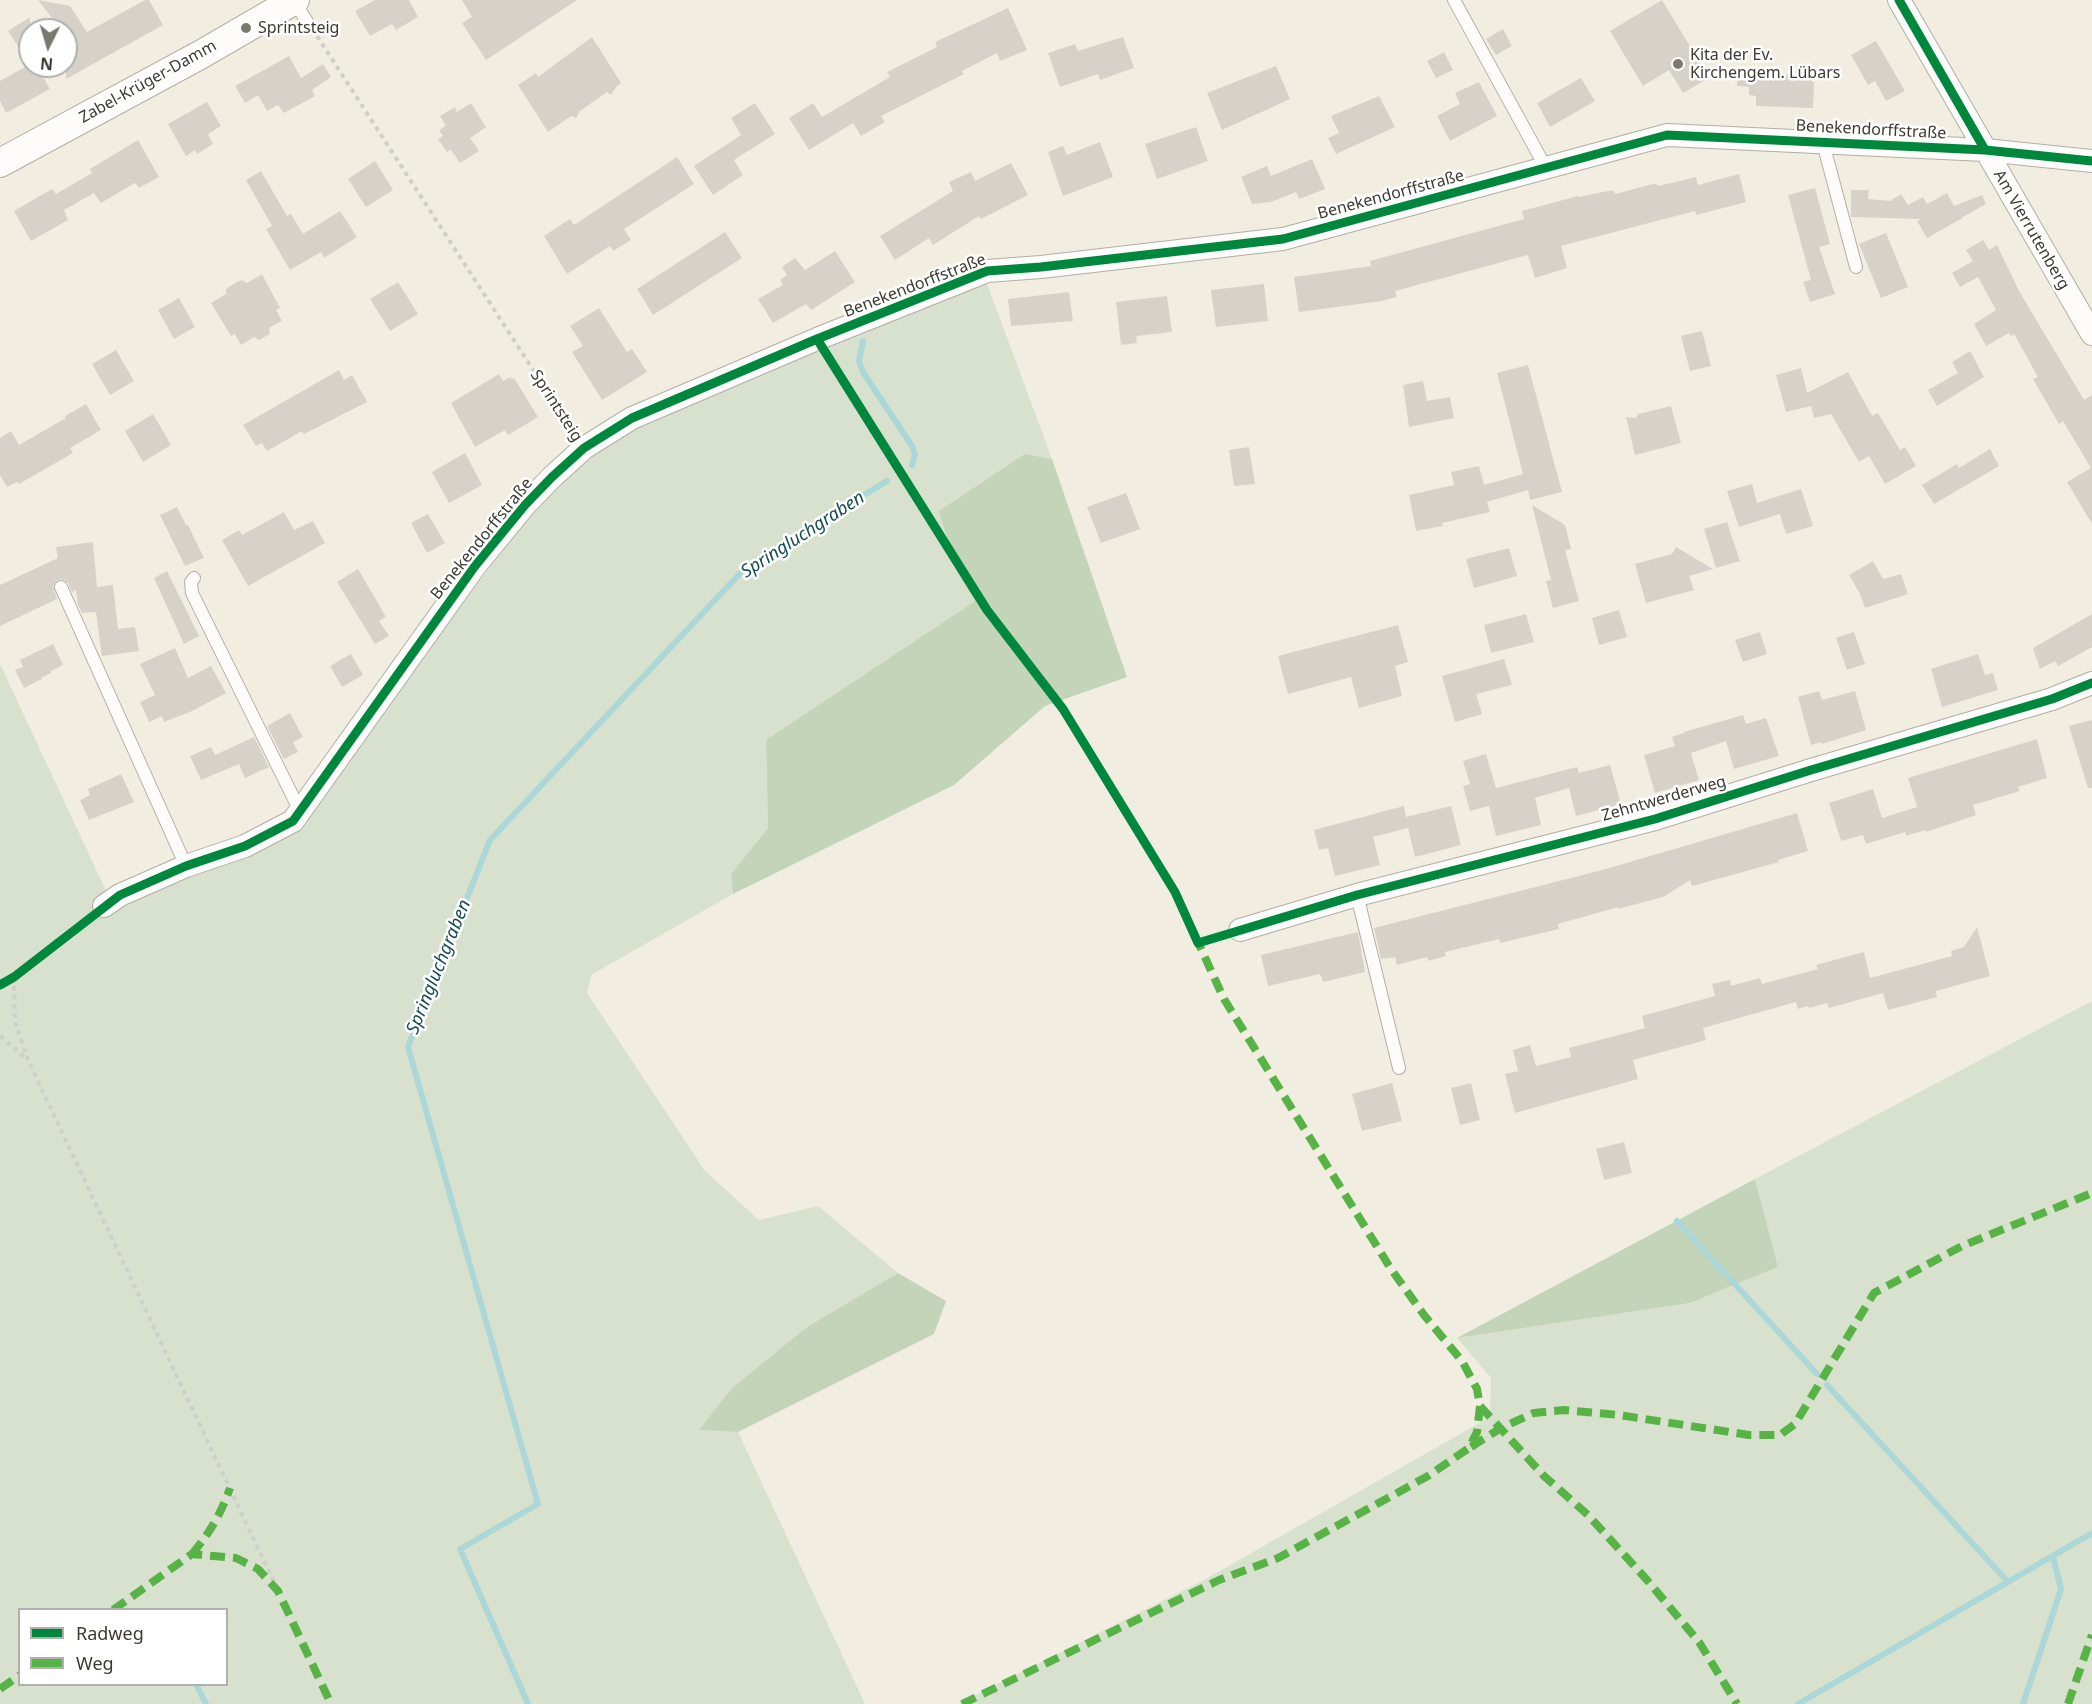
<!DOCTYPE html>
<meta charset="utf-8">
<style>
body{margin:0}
#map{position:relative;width:2092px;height:1704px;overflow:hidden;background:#f1eee1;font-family:"Noto Sans",sans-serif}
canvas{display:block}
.legend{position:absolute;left:18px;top:1608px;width:210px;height:78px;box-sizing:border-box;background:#fff;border:2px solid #b1b0ad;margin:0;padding:8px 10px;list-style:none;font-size:18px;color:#3c3a31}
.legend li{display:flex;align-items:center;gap:12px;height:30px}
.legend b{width:30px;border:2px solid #b1b0ad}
.north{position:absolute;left:18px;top:18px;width:60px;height:60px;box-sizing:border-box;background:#fff;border:2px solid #b1b0ad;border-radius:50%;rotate:185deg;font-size:16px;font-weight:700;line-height:24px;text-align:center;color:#3c3a31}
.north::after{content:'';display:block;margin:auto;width:21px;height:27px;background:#7b796f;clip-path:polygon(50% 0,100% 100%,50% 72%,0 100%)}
</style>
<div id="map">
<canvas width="2092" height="1704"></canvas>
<ul class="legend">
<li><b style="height:8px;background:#00873e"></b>Radweg</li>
<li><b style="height:8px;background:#57b346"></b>Weg</li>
</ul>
<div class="north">N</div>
</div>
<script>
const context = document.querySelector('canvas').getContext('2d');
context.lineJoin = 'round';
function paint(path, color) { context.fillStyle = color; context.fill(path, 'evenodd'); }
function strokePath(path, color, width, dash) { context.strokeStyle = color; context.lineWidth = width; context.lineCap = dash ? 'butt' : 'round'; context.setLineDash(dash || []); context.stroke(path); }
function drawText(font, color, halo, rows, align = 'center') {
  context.font = font + ' "Noto Sans",sans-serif'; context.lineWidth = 5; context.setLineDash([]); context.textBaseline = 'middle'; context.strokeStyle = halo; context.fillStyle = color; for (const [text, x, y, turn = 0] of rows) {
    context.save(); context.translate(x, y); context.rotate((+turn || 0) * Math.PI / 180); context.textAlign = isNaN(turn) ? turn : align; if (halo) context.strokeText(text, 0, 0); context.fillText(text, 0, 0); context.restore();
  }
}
paint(new Path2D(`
 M986 281 1052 459 1025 454 959 575 975 601 766 740 768 828 731 874 733 894 591 975 587 993 705 1171 759 1220 818 1206 898 1273 807 1327 732 1388 700 1430 738 1432 865 1704H0V664L115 910 171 880 253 851 400 689 531 511 585 457 637 426 830 341ZM20 1610H226V1684H20Z
 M2092 1001V1704H958L1204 1580 1490 1417 1491 1378 1457 1338 1690 1303 1778 1267 1755 1179Z`), '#d7e1cd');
paint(new Path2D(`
 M1025 454 1052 459 1127 677 1045 706 954 785 733 894 731 874 768 828 766 740 975 601 959 575 939 511Z
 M1755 1179 1778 1267 1690 1303 1457 1338Z
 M898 1273 946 1301 934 1334 738 1432 699 1430 732 1388 807 1327Z`), '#c3d4b8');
strokePath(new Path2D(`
 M863 341 859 361 863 372 912 446 915 455 912 465
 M1677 1221 1817 1374
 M1827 1385 2008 1582
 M196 1684 206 1704
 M528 1704 460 1549 538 1504 408 1047 490 840 746 567 887 481
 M1798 1704 2092 1533
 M2023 1704 2061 1589 2053 1556`), '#abd7d8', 6);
paint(new Path2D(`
 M38 0 70 6 87 32 145 0H149L163 25 66 79V30H61Z
 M375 0H409L418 17 396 30 392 24 370 36 355 11Z
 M462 0H577L486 60 462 23 472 17Z
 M1662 0 1709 78 1683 93 1669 70 1643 86 1610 31Z
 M1008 8 1027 50 1000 61 997 53 962 71 964 74 881 116 885 122 861 136 853 123 809 150 789 118 813 103 822 117 890 77 887 72 937 47 935 42Z
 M30 17V65L8 31Z
 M1503 29 1512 46 1496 55 1486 39Z
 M592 37 621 83 616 87 611 95 607 92 580 111 576 118 571 116 548 132 518 85 536 73 538 77Z
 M1123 37 1134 68 1100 80 1098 74 1060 87 1048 53 1075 44 1078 51Z
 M1876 41 1905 91 1886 101 1875 81 1868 85 1851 55Z
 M1444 52 1453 70 1436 78 1427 61Z
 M289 56 301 78 323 64 331 77 312 90 315 96 284 113 278 105 267 111 258 95 245 103 235 86Z
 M27 66H37L50 89 6 113 0 101V81Z
 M1276 66 1290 99 1222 130 1207 93Z
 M1739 68 1768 70V74L1812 76V82H1814L1813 108 1756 106V96L1749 95V87L1737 86Z
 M1581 78 1595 101 1550 127 1537 103Z
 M1479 82 1497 116 1450 141 1437 116 1460 104 1455 93Z
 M1379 96 1395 127 1336 154 1328 138 1339 133 1331 116Z
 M207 102 221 126 208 134 213 144 197 154 195 150 186 156 168 124Z
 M471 103 486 127 470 138 479 151 460 163 451 150 447 152 438 139 443 136 439 130 446 126 440 116 455 107 457 112Z
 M755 103 775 134 734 160 743 175 713 195 694 166 741 135 731 118Z
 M1196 127 1208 161 1157 179 1145 144Z
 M138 140 159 177 139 188 135 183 101 203 94 193 64 210 68 220 31 241 14 211 52 189 56 194 92 173 90 169Z
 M1100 142 1113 177 1063 196 1048 152 1063 146 1067 155Z
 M677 157 694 184 624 229 631 240 613 251 610 246 567 274 544 236 570 219 574 225Z
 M1312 159 1325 189 1299 199 1296 192 1271 202 1252 204 1241 177 1267 166 1271 176Z
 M375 161 393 190 366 207 348 179Z
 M1011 163 1028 195 981 219 979 216 933 245 929 238 895 260 880 236 953 191 949 182 971 172 975 181Z
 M261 171 287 216 291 214 303 234 340 211 357 237 324 258 321 252 290 270 266 229 272 226 246 180Z
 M1739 174 1746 202 1696 215 1695 211 1561 246 1567 268 1535 278 1528 255 1395 291 1397 297 1382 301 1299 312 1294 277 1371 266 1370 261 1524 219 1522 211 1578 196V197L1613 190 1615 194 1653 184H1657L1658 186 1696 177 1698 185Z
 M1815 188 1830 244 1819 247 1835 294 1810 302 1803 282 1811 280 1788 195Z
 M1851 190H1869L1868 199 1890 201 1901 194 1908 205 1923 197 1927 204 1947 193 1954 206 1982 195 1986 204 1961 218 1962 220H1959L1927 238 1917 221 1922 219 1851 217Z
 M725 232 742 258 653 315 637 289Z
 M1886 233 1908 287 1881 298 1859 244Z
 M1983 240 1989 250 1997 245 2019 291 2084 400 2092 395V524L2067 482 2091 468 2063 421 2059 424 2033 379 2038 377 2014 334 2011 336 2009 333 1986 346 1974 324 1996 310 1978 277 1960 287 1952 273 1973 261 1966 250Z
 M835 251 855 282 811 310 806 304 773 323 758 299 783 285 780 280 787 275 782 267 795 258 805 270Z
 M262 274 280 308 276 310 282 321 269 328 270 334 259 340 254 337 241 345 235 334 231 336 211 303 226 294V289L237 282 242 280 247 283Z
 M398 282 418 314 390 331 370 299Z
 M1264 284 1268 321 1216 327 1211 290Z
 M1069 292 1073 321 1011 326 1008 299Z
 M1167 296 1172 332 1136 336 1137 343 1121 345 1116 302Z
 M179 298 195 327 174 339 158 310Z
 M599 308 627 352 632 349 647 372 602 400 572 352 583 346 570 326Z
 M1702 331 1711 366 1690 371 1681 336Z
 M116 350 134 381 110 395 92 364Z
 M1970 351 1984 377 1937 406 1928 390 1958 373 1952 362Z
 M1528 365 1562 492 1530 500 1528 490 1487 502 1490 512 1442 523 1443 526 1416 531 1409 495 1454 485 1451 472 1479 466 1484 485 1523 474 1497 373Z
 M1801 368 1807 393 1848 372 1872 416 1878 413 1900 450 1905 447 1916 466 1885 484 1869 456 1859 462 1831 414 1814 418 1811 406 1786 412 1776 375Z
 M339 370 344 380 352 375 367 402 304 434 302 431 267 451 262 443 256 446 243 425Z
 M499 374 503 381 510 377 512 379 514 378 538 417 508 435 505 430 475 447 451 403Z
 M1423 381 1427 401 1450 397 1454 418 1409 427 1403 385Z
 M86 404 101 430 70 448 73 453 19 484 17 482 7 487 0 475V438L11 431 19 445 66 418 65 416Z
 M1671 406 1681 443 1635 455 1626 417 1636 418 1638 414Z
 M153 414 171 445 143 462 125 431Z
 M1249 447 1255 484 1234 486 1229 450Z
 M1990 449 1999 466 1934 504 1922 485 1957 464 1959 468Z
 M465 453 482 485 449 503 432 472Z
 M1752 484 1757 503 1801 489 1813 526 1786 534 1780 514 1739 527 1727 491Z
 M1126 493 1140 529 1101 543 1087 507Z
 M1532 505 1565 525 1571 549 1565 550 1579 601 1553 608 1546 581 1551 580Z
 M177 507 186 525H188L204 558 185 566 160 515Z
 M284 512 294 530 313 521 325 543 248 586 222 540 239 530 242 535Z
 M428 514 445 543 427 553 411 523Z
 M1727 522 1740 561 1716 568 1704 529Z
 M93 542 97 587 113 585 118 629 135 627 139 651 102 656 96 612 82 613 78 605 76 590 72 592 68 583 62 579 57 580 53 586 57 599 0 626V585L58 558 56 547Z
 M1676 547 1713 569 1689 576 1694 590 1646 603 1635 564 1672 554Z
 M1509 548 1517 576 1474 588 1466 559Z
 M1873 561 1883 579 1901 574 1908 594 1865 608 1860 594 1849 575Z
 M358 569 386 617 379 621 389 636 375 644 337 582Z
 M167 571 199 636 184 644 154 578Z
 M1619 610 1627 637 1599 645 1592 618Z
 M1526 614 1534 642 1491 653 1484 625Z
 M2092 614V647L2058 666 2055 661 2040 669 2033 648Z
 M1398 625 1408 662 1395 666 1402 696 1359 708 1351 677 1288 694 1278 656Z
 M1760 632 1767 654 1743 662 1735 640Z
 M1854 632 1865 664 1847 670 1836 638Z
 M53 644 63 665 51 671V673L41 678 42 679 24 688 15 670 23 667 20 660Z
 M175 648 188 678 211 666 226 693 192 711 164 722 162 716 149 722 140 702 155 695 140 664Z
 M351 654 363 675 342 687 330 666Z
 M1978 654 1985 675 1993 673 1998 690 1942 707 1931 669Z
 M1504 659 1512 685 1476 694 1482 714 1455 722 1442 676Z
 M1819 691 1822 700 1855 691 1866 730 1822 744 1821 742 1811 745 1798 697Z
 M290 713 303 737 293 742 298 752 284 759 267 726Z
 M1743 715 1746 724 1766 718 1779 756 1734 769 1726 741 1691 753 1699 780 1655 793 1644 755 1675 746 1672 737 1684 733V732Z
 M2092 720V788H2088L2069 726Z
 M254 737 269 767 245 778 239 764 201 780 190 756 211 747 215 755Z
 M2037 739 2047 778 2018 787 2020 791 1973 805 1976 815 1926 832 1925 830 1906 836 1905 832 1866 844 1863 835 1841 841 1829 803 1873 789 1882 818 1917 807 1908 778Z
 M1486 754 1496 788 1577 767 1579 773 1610 765 1621 804 1576 816 1569 788 1535 798 1541 825 1496 836 1489 806 1470 811 1463 786 1470 784 1463 761Z
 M121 774 134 802 89 820 80 800 90 795 88 789Z
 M1404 806 1406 817 1451 806 1461 845 1415 857 1408 828 1373 837 1380 865 1335 876 1328 848 1319 850 1314 830Z
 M1797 813 1808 851 1778 860 1779 862 1692 886 1690 880 1663 897 1618 909V907L1558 924 1559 929 1500 943 1499 939 1445 952 1446 956 1428 961 1427 957 1397 965 1395 957 1381 959 1374 928 1606 869Z
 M1977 927 1990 976 1936 991 1937 997 1888 1010 1883 993 1829 1008 1827 1003 1809 1008 1808 1006 1798 1009 1796 1002 1703 1028 1706 1040 1633 1060 1638 1079 1515 1113 1505 1074 1518 1071 1513 1050 1530 1045 1536 1066 1571 1057 1569 1048 1645 1028 1642 1016 1715 996 1712 984 1730 980 1731 986 1760 978 1762 984 1818 969 1816 965 1864 952 1870 978 1952 956 1951 951 1964 947Z
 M1358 932 1365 972 1323 982 1320 974 1268 986 1261 955Z
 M1392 1083 1402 1121 1362 1131 1352 1094Z
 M1471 1083 1480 1120 1460 1125 1451 1088Z
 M1624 1142 1632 1173 1604 1180 1596 1149Z`), '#d7d2c9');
const service = new Path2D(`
 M1454 0 1546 168
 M294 1 309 25
 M1823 143 1856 267
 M194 578 191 582 192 593 300 811
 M61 587 186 866
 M1357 895 1399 1068`);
const minor = new Path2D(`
 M1899 0 2092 334
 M104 906 120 895 186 866 245 846 293 821 475 566 525 505 552 477 584 448 632 418 817 339 987 271 1041 267 1283 239 1667 135 1985 150 2092 161
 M1240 930 1357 895 1655 819 1811 770 2052 699 2092 683`);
const tertiary = new Path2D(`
 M0 163 200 55 295 0`);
strokePath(service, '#b1aea4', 14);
strokePath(minor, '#b1aea4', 24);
strokePath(tertiary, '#b1aea4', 30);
strokePath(new Path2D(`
 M317 36 572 430
 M14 977 15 1022 28 1060 278 1591
 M0 1036 28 1060`), '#cfcfca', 4, [4.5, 4.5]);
strokePath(service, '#fdfcfa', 12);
strokePath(minor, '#fdfcfa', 22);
strokePath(tertiary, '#fdfcfa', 28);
strokePath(new Path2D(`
 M1480 1406 1544 1476 1588 1515 1647 1580 1699 1642 1737 1704
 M1471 1447 1501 1428 1534 1413 1563 1410 1619 1415 1749 1435H1780L1795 1424 1874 1293 1962 1246 2092 1193
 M192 1554C209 1534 221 1514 230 1488
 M113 1610 192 1554 236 1558 258 1569 278 1591 331 1704
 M0 1689 20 1675
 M962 1704 1219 1580 1278 1558 1428 1476 1469 1448 1477 1432 1480 1406 1477 1389 1462 1361 1424 1315 1391 1269 1224 999 1197 940
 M2068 1704 2092 1635`), '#57b346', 8, [15, 8]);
strokePath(new Path2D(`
 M1899 0 1985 150
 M817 339 987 610 1063 709 1175 892 1198 943 1357 895 1655 819 1811 770 2052 699 2092 683
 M0 985 14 977 120 895 186 866 245 846 293 821 475 566 525 505 552 477 584 448 632 418 817 339 987 271 1041 267 1283 239 1667 135 1985 150 2092 161`), '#00873e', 9);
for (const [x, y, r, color] of [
 [246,28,6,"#7b796f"],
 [1678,64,6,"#7b796f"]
]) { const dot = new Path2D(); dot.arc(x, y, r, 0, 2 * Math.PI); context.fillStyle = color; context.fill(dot); strokePath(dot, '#fff', 2); }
drawText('16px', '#3c3a31', '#fff', [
 ["Sprintsteig",258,28],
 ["Kita der Ev.",1690,55],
 ["Kirchengem. Lübars",1690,73]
], 'left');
drawText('16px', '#3c3a31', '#fff', [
 ["Zabel-Krüger-Damm",148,82,-29],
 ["Benekendorffstraße",1871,130,3],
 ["Benekendorffstraße",1391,195,-15],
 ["Am Vierrutenberg",2031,230,60],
 ["Benekendorffstraße",915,286,-21],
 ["Sprintsteig",556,406,57],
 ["Benekendorffstraße",482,539,-51],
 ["Zehntwerderweg",1664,799,-16]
]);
drawText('italic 18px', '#164d53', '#fff', [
 ["Springluchgraben",803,535,-33],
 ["Springluchgraben",439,967,-68]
]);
</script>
